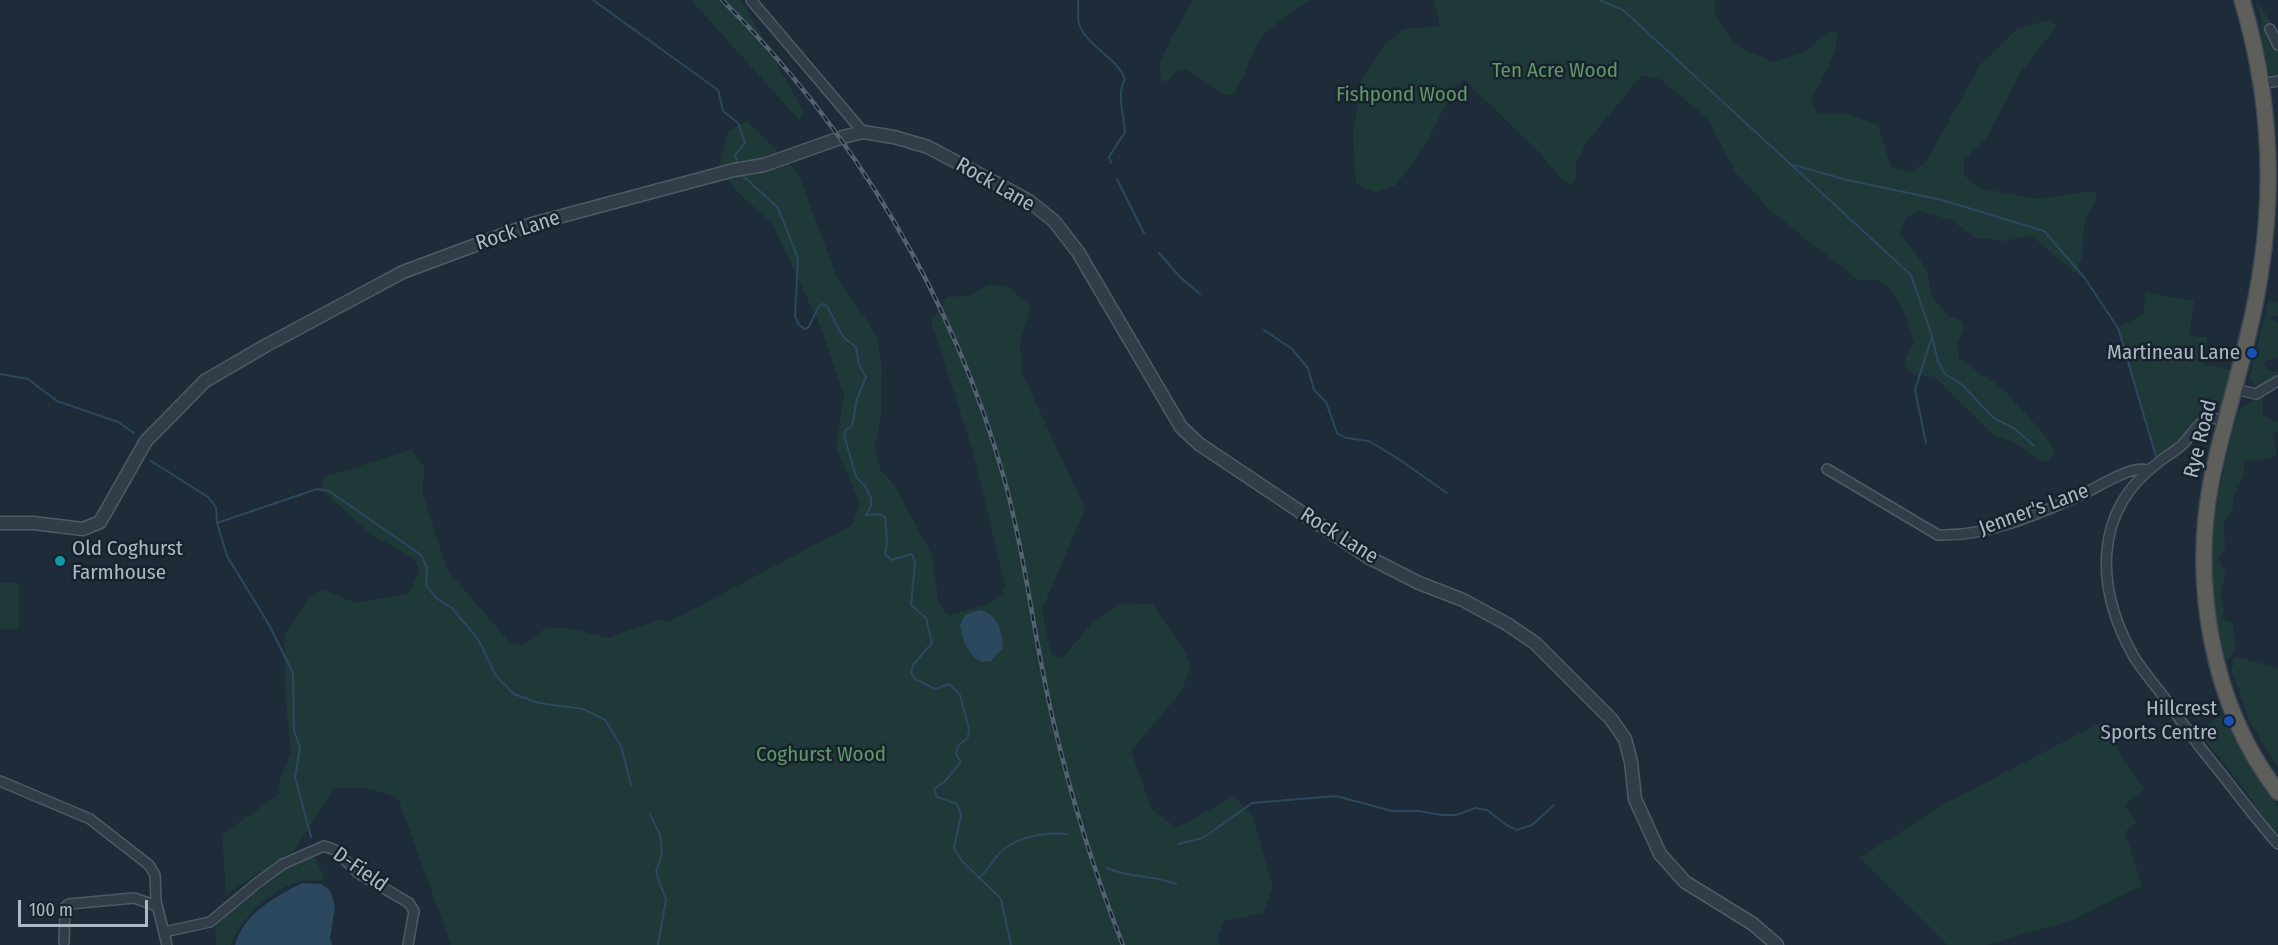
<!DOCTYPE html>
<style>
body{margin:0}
#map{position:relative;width:2278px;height:945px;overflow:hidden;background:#1d2c38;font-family:"Fira Sans Condensed",sans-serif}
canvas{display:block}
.scale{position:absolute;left:18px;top:900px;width:130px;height:27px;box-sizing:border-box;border:3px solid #aab8c6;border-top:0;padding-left:8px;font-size:18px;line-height:21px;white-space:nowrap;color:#aab8c6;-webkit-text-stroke:4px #17222d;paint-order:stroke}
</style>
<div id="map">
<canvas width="2278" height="945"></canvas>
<div class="scale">100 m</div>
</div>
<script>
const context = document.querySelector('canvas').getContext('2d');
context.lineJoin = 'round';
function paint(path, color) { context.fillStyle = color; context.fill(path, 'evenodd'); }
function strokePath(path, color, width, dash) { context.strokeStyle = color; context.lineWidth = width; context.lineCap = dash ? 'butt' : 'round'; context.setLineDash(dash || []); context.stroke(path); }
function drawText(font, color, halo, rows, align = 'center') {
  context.font = font + ' "Fira Sans Condensed",sans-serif'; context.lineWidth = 5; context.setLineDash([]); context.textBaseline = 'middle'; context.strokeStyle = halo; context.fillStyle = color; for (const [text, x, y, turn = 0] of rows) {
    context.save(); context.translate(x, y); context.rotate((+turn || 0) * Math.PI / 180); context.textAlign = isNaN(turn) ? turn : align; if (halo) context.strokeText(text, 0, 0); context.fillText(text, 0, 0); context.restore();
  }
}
paint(new Path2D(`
 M691 0H741L804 112 799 120Z
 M1194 0H1312C1298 7 1264 30 1257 44 1248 61 1245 79 1233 95L1222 94 1187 69 1176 71 1166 82 1161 80 1159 64 1173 34Z
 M1434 0H1715V15L1738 47 1773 62 1802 53 1829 32 1836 31C1842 49 1819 83 1811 101L1818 114H1849L1878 125 1891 167 1910 172 1926 162 1980 65 2016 30 2047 20 2057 26 2021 72 1986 139 1964 160V175L1979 188 2038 199 2088 191 2097 194C2096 203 2091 208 2087 216 2079 235 2089 251 2075 273L2031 235 2005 241 1976 238 1951 220 1920 211 1906 217 1899 234 1915 252 1927 271 1932 297 1948 316 1962 321 1964 329 1957 345 1959 359 2002 388 2043 433 2055 451 2050 461H2040L2021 446 1994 435 1935 377 1916 375 1906 369 1904 361 1914 344 1906 316 1889 287 1877 280H1858L1771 211 1736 173 1708 119 1660 79 1641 76 1587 142 1576 163V179L1571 185 1560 178 1539 152 1463 79 1454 88 1425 146 1396 185 1375 192 1356 184 1353 136 1361 79 1385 45 1403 29 1440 26Z
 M2256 1 2271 22 2266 27 2267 32 2278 54V77L2270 75 2261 36 2262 21Z
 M747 121 798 173 838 280 866 319 878 339 882 370 881 414 875 447 881 471 895 486 932 555 938 599 943 610 950 615 987 604 1000 597 1005 586 973 451 931 322 947 297 968 296 989 284 1009 288 1031 306 1020 342 1022 373 1085 509 1042 610 1051 654 1062 658 1093 622 1122 603 1152 604 1184 650 1191 667 1181 692 1131 751 1152 810 1177 828 1234 796 1253 817 1273 888 1263 913 1224 921 1217 939 1220 945H451L398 798 368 788H334L294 851 226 894 222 834 280 794 278 785 291 752 285 695 284 635 309 598 323 589 355 603 409 594 419 570 414 558 370 534 321 489 324 477 411 450 425 468 422 491 447 570 511 644 524 645 547 627 573 629 609 638 659 619 669 622 852 525 860 503 836 448 844 396 822 330 772 223 736 191 719 165 728 131Z
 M2145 292 2194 301 2189 336 2208 337 2203 364 2232 370 2223 408 2215 412 2204 414 2194 420 2183 437 2157 460 2118 328 2144 314Z
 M2269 299V300L2278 303V316L2271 318 2278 323V357L2264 362 2267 370 2274 372 2277 371 2278 377 2259 388 2249 379Z
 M2265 394 2262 405 2263 416 2278 422V432L2273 433 2277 455C2267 461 2258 462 2247 460L2244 465 2245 472 2234 496 2233 507 2224 522 2225 551 2219 557 2221 566 2225 570C2225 578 2223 583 2221 590 2218 602 2229 603 2221 619L2233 623 2236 645 2230 658 2226 660C2201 569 2213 500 2239 411L2243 406Z
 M0 583H19V629H0Z
 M2240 658 2278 668V768L2250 722 2232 672V666H2234L2232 659Z
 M2224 714 2257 776 2278 807V833L2271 827 2226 765 2196 731Z
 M2100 723 2144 789 2125 805 2137 823 2125 832 2142 886 2072 920 1986 945H1948L1860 858 1944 804Z
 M313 854 325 878C317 883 311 879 302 881 272 888 242 917 231 945H216L215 927 264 876Z`), '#1f3939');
paint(new Path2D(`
 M980 610C998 615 1002 630 1003 648L991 661 982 662 973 657 964 642 960 625 965 615Z
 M302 883 321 884 330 890 335 906 330 939 332 945H235C244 913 275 897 302 883Z`), '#2c485f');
strokePath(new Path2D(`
 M593 0 718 90 723 111 738 123 745 143 735 155 738 166
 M1078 0C1079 7 1077 17 1079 24 1088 48 1116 56 1125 79 1116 95 1124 114 1125 132L1109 157 1111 163
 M1600 0 1623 10 1911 275 1932 336 1915 390 1926 443
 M1794 165 1847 180 1942 200 2044 231 2084 277 2118 328 2157 460
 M741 174 778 208 798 258 795 316 799 325 805 329 808 328 819 306 822 304 827 306 843 337 856 347 859 365 866 377 857 399 852 426 846 430 844 435 856 477 865 486 871 498V506L866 515 880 514 885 517 887 542 885 554 891 560 912 554 915 563 911 605 926 618 932 643 913 665 911 673 915 679 935 689 949 684 960 695 969 729 968 737 958 746 956 754 961 762 945 781 934 789 937 797 957 804 961 815 954 848 961 860 1001 899 1011 945
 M1117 179 1144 233
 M1159 253 1180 277 1200 294
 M1264 330 1292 349 1308 368 1314 390 1326 402 1337 433 1346 438 1369 441 1397 458 1447 493
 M1932 336 1938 361 1945 374 1961 384 1994 418 2015 429 2034 446
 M0 374 28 379 57 401 118 422 134 433
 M151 461 208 497 216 507 217 523 227 556 268 623 293 673 294 730 300 748 295 777 311 837
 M217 523 317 489 329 491 421 555 427 568 426 585 436 598 452 608 478 639 496 676 514 694 539 703 583 709 605 720 621 746 631 785
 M650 814 660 835 662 853 656 872 666 900 658 945
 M1178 844 1203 838 1252 803 1336 796 1392 811H1419L1441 815H1456L1475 808 1487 810 1508 826 1517 830 1532 825 1554 805
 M1107 868C1129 878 1154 875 1176 884
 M979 878C987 871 990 864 997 856 1012 837 1044 832 1067 834`), '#2c485f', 2);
const minor = new Path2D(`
 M751 0 863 132
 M2270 29 2278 45
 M2262 84 2278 81
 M2235 389 2256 394 2278 381
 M2227 421C2198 412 2199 429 2181 446 2174 452 2166 456 2159 462 2091 512 2096 590 2134 657 2143 671 2154 684 2164 697 2178 717 2192 737 2207 756 2231 785 2253 816 2278 844
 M1827 469 1938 535C1986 537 2036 515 2079 496 2097 488 2130 465 2147 470
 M0 781 90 819 149 865 155 875 156 901 167 945
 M164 932 210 922 257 883 283 864 324 846 335 850 358 873 409 903 414 911 408 945
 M64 942 65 911 66 906 69 904 134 898 157 906`);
const tertiary = new Path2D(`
 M0 523H33L83 529 100 522 146 441 205 381 265 346 403 272 532 224 734 170 764 165 843 137 863 132 894 137 928 147 1009 190 1029 201 1054 221 1078 252 1181 427 1199 444 1368 557 1419 583 1463 600 1507 624 1535 643 1611 719 1625 739 1631 762 1635 799 1660 854 1685 882 1753 924 1777 945`);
const trunk = new Path2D(`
 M2242 0C2268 87 2275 179 2261 269 2251 340 2227 407 2212 477 2191 583 2211 705 2278 792`);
strokePath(minor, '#4e5b67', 12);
strokePath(tertiary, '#4e5b67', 15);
strokePath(trunk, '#3b4853', 18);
strokePath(minor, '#313d48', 9);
strokePath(tertiary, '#313d48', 12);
strokePath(trunk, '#5e5e5b', 15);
const rail = new Path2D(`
 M722 0C854 130 954 300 1004 478 1026 558 1034 640 1053 720 1071 797 1094 872 1123 945`);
strokePath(rail, '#526270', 4.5);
strokePath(rail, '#17222d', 2, [7]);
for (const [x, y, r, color] of [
 [2252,353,6,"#1a4fb4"],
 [60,561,6,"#0f9aa8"],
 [2229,721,6,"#1a4fb4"]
]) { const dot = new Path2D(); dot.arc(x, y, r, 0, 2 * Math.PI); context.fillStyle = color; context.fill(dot); strokePath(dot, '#17222d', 2); }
drawText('21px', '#609866', '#17222d', [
 ["Ten Acre Wood",1555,71],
 ["Fishpond Wood",1402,95],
 ["Coghurst Wood",821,755]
]);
drawText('21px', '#aab8c6', '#17222d', [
 ["Rock Lane",995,185,30],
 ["Rock Lane",518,231,-18],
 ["Rye Road",2201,439,-76],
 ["Jenner's Lane",2034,510,-20],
 ["Rock Lane",1339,536,32],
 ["D-Field",360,870,35]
]);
drawText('21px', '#aab8c6', '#17222d', [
 ["Martineau Lane",2240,353],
 ["Old Coghurst",72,549,"left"],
 ["Farmhouse",72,573,"left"],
 ["Hillcrest",2217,709],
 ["Sports Centre",2217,733]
], 'right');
</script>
